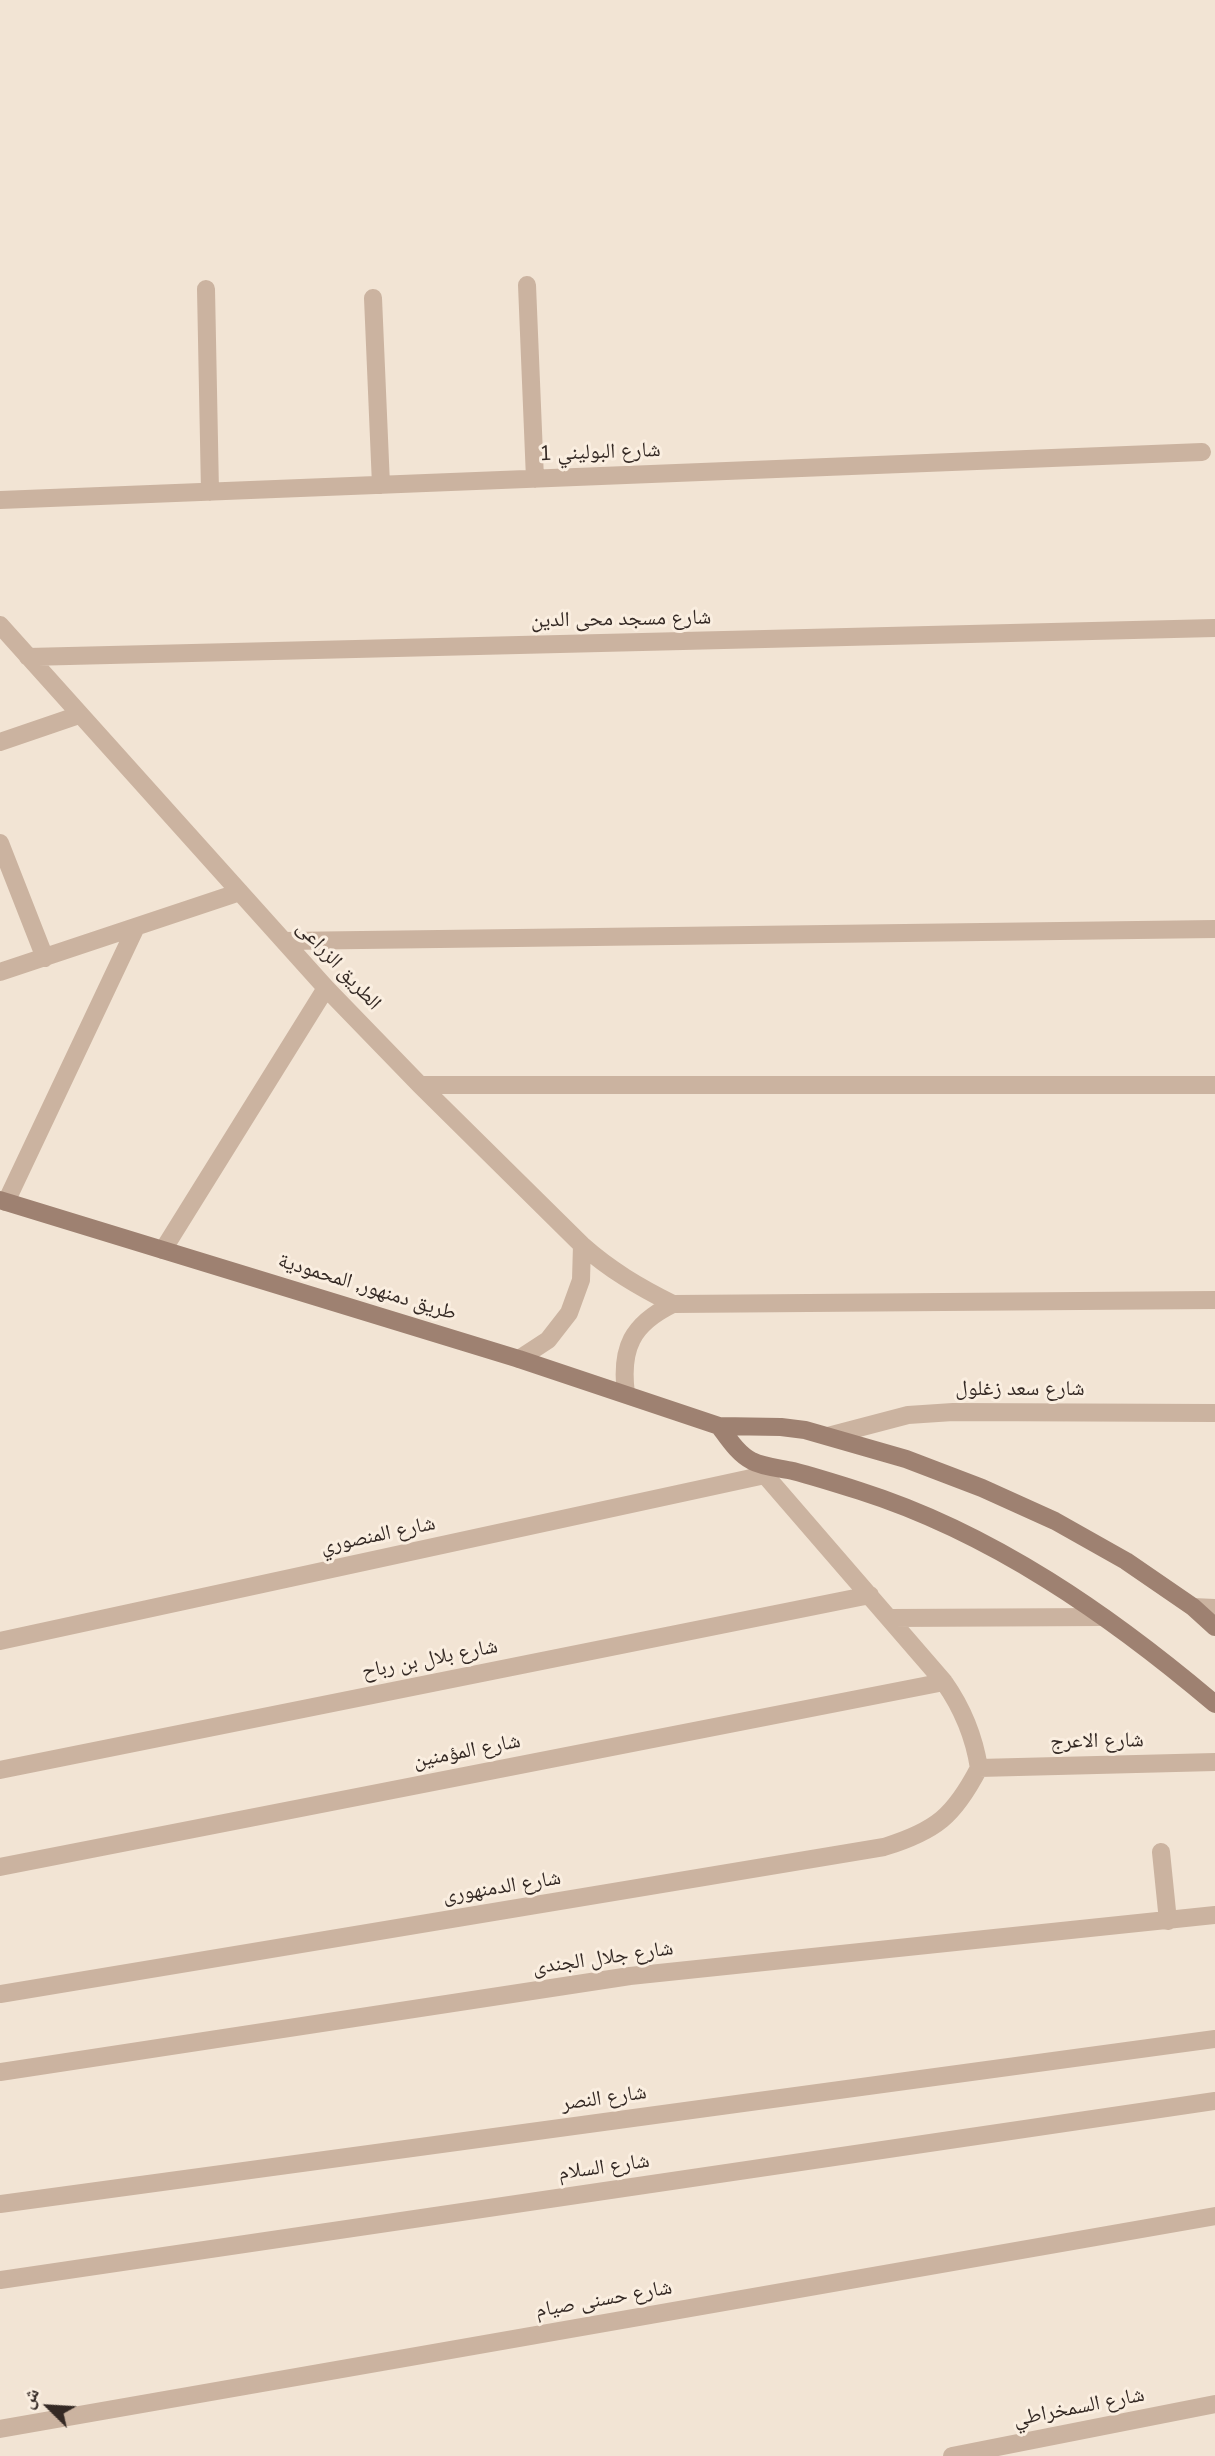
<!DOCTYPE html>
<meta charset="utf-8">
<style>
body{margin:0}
#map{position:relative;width:1215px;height:2456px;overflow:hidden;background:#f2e4d4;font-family:"Nunito Sans","Noto Naskh Arabic",sans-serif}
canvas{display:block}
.north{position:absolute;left:14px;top:2372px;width:70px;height:70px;-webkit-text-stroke:5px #faeee0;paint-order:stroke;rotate:294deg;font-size:19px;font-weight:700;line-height:28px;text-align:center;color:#342924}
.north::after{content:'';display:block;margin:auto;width:24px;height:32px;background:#342924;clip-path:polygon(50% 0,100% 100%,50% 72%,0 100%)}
</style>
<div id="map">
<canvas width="1215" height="2456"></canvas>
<div class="north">ش</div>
</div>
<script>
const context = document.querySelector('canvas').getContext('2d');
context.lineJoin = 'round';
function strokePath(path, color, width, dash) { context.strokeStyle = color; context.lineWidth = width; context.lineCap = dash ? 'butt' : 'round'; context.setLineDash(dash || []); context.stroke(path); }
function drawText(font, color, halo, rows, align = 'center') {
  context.font = font + ' "Nunito Sans","Noto Naskh Arabic",sans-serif'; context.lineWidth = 6; context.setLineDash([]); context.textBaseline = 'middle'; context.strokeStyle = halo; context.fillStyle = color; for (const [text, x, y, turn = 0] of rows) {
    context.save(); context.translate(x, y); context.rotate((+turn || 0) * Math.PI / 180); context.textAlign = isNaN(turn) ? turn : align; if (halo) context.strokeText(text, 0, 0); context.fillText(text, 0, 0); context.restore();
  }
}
strokePath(new Path2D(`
 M527 285 535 479
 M206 289 210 492
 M373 298 381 485
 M0 500 1202 452
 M0 625 326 988 420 1085 582 1245C610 1270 639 1287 673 1304
 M28 657 1215 628
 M0 742 79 715
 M0 843 45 958
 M284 941 1215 929
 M0 972 240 892
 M420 1085H1215
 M6 1202 136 927
 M163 1250 326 988
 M519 1359 548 1340 569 1313 581 1280 582 1245
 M626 1394C620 1348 632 1324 673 1304L1215 1300
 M828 1436 908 1415 953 1412 1215 1413
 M758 1467 944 1682C963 1709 974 1736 979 1768
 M1193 1607 1215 1608
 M890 1618 1103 1617
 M0 1641 765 1475
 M979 1768 1215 1762
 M0 1770 870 1595
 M1161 1852 1168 1921
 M0 1867 944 1682
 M0 1994 884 1847C936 1831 954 1816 979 1768
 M0 2072 630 1976 1215 1915
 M0 2204 1215 2039
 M0 2280 1215 2101
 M0 2429 1215 2216
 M952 2456 1215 2404`), '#cbb3a0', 18);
strokePath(new Path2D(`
 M0 1200 519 1359 719 1426 781 1427 805 1430 906 1459 982 1488 1055 1521 1126 1561 1193 1607 1215 1627
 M719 1426C728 1438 738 1454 752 1461 763 1467 780 1468 793 1471 816 1477 838 1484 860 1491 992 1533 1110 1615 1215 1704`), '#9e8171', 18);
drawText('21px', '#342924', '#faeee0', [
 ["شارع البوليني 1",600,453,-2],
 ["شارع مسجد محى الدين",621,620,-1],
 ["الطريق الزراعى",338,966,47],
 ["طريق دمنهور, المحمودية",367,1288,17],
 ["شارع سعد زغلول",1020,1390],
 ["شارع المنصوري",378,1536,-12],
 ["شارع بلال بن رباح",430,1660,-11],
 ["شارع الاعرج",1097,1742,-1],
 ["شارع المؤمنين",467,1752,-11],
 ["شارع الدمنهورى",502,1888,-9],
 ["شارع جلال الجندى",603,1959,-8],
 ["شارع النصر",604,2099,-8],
 ["شارع السلام",604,2168,-8],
 ["شارع حسنى صيام",604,2300,-10],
 ["شارع السمخراطي",1079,2408,-11]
]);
</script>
